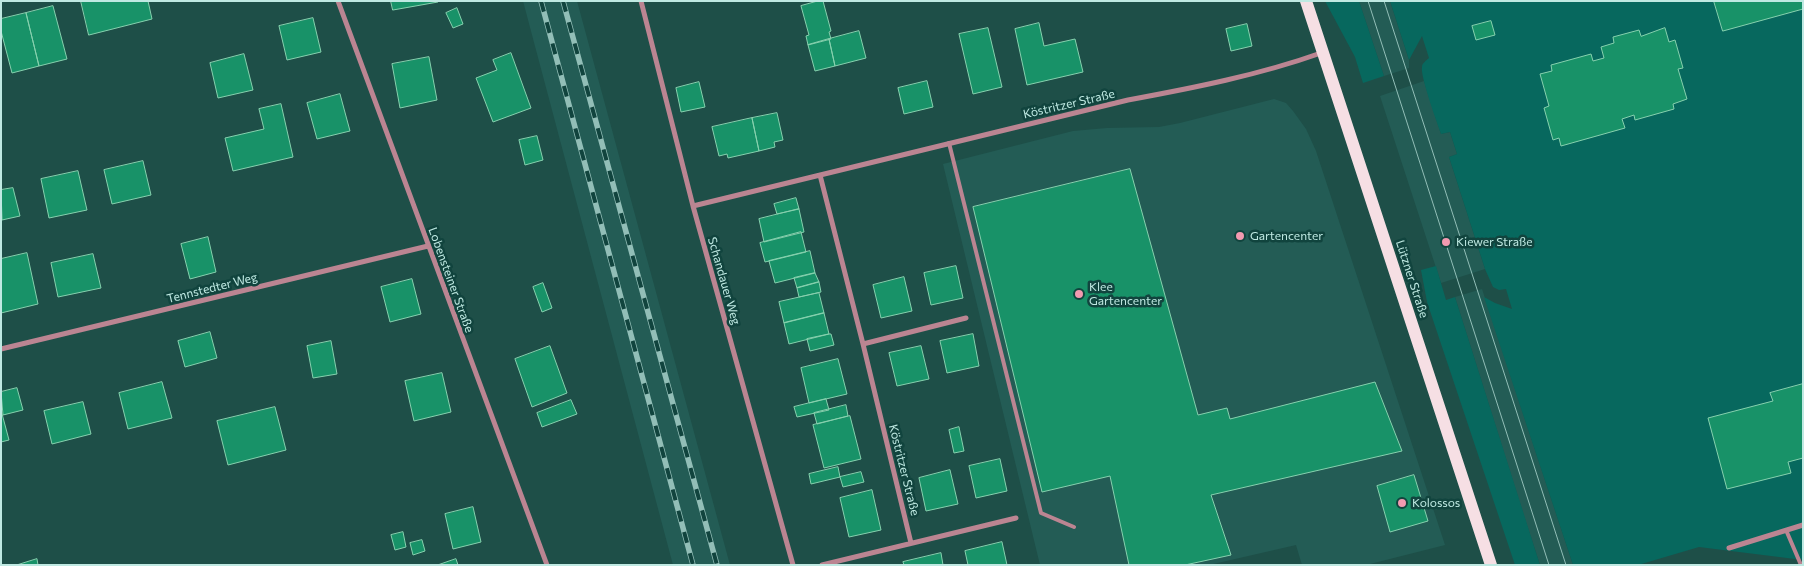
<!DOCTYPE html>
<meta charset="utf-8">
<style>
body{margin:0}
#map{position:relative;width:1804px;height:566px;overflow:hidden;background:#1e4f48;font-family:Commissioner,sans-serif}
canvas{display:block}
.frame{position:absolute;inset:0;border:2px solid #bfe9e2;pointer-events:none}
</style>
<div id="map">
<canvas width="1804" height="566"></canvas>
<div class="frame"></div>
</div>
<script>
const context = document.querySelector('canvas').getContext('2d');
context.lineJoin = 'round';
function paint(path, color) { context.fillStyle = color; context.fill(path, 'evenodd'); }
function strokePath(path, color, width, dash) { context.strokeStyle = color; context.lineWidth = width; context.lineCap = dash ? 'butt' : 'round'; context.setLineDash(dash || []); context.stroke(path); }
function drawText(font, color, halo, rows, align = 'center') {
  context.font = font + ' Commissioner,sans-serif'; context.lineWidth = 5; context.setLineDash([]); context.textBaseline = 'middle'; context.strokeStyle = halo; context.fillStyle = color; for (const [text, x, y, turn = 0] of rows) {
    context.save(); context.translate(x, y); context.rotate((+turn || 0) * Math.PI / 180); context.textAlign = isNaN(turn) ? turn : align; if (halo) context.strokeText(text, 0, 0); context.fillText(text, 0, 0); context.restore();
  }
}
paint(new Path2D(`
 M523 1H577L730 565H673Z
 M1359 1H1390L1409 60V68L1384 76Z
 M1424 81 1441 134 1450 132 1457 154 1449 157 1485 269 1441 283 1380 96Z
 M1274 99 1286 103 1293 111 1306 129 1316 151 1445 545 1366 565H1302L1296 545 1209 565H1040L943 164 1073 131 1107 128 1159 127 1180 123Z
 M1482 289 1573 565H1540L1523 513 1455 297Z`), '#235c55');
paint(new Path2D(`
 M1325 1H1359L1384 76 1363 83 1355 57Z
 M1390 1H1803V560L1699 547 1638 565H1573L1484 297 1495 303 1512 309 1506 289 1499 290 1493 287 1485 269 1449 157 1457 154 1450 132 1441 134C1437 122 1420 76 1422 67 1422 63 1426 61 1429 58L1422 36 1409 60Z
 M1436 266 1446 300 1455 297 1540 565H1515L1427 302 1421 270Z`), '#07685e');
const building = new Path2D(`
 M81 1H148L152 19 89 35Z
 M391 1H438V2L393 10Z
 M818 1H823L831 31 829 32 831 39 808 45 806 36 809 35 801 6Z
 M1714 1H1803V9L1723 31Z
 M53 6 67 59 39 66 26 13Z
 M457 8 463 24 453 28 446 13Z
 M26 13 39 66 12 73 1 31V19Z
 M313 18 321 52 287 60 279 26Z
 M1491 21 1495 35 1476 40 1472 26Z
 M1039 23 1044 46 1075 39 1083 72 1027 85 1015 29Z
 M1247 24 1252 46 1231 51 1226 29Z
 M988 28 1002 87 973 94 959 34Z
 M1665 28 1669 42 1675 40 1683 68 1678 69 1687 99 1673 104 1674 109 1635 120 1634 115 1622 119 1625 128 1561 146 1559 138 1553 140 1544 108 1549 106 1540 74 1552 71 1551 65 1591 54 1593 61 1604 58 1601 47 1614 43 1613 37 1639 30 1641 36Z
 M859 31 866 58 835 66 829 39Z
 M829 39 835 66 815 71 808 45Z
 M511 53 531 108 493 122 476 78 497 70 493 60Z
 M244 54 253 90 218 98 210 63Z
 M429 57 437 100 400 108 392 64Z
 M927 81 933 107 904 114 898 88Z
 M699 82 705 107 681 112 676 88Z
 M340 94 350 131 317 139 307 103Z
 M281 104 293 157 233 171 225 138 264 129 259 109Z
 M777 113 783 140 774 142 775 147 759 151 752 118Z
 M752 118 759 151 728 158 727 154 719 156 712 127Z
 M537 136 543 160 525 165 519 140Z
 M143 161 151 195 112 204 104 170Z
 M1130 169 1198 415 1227 408 1230 419 1375 382 1402 451 1211 495 1231 555 1185 565H1129L1110 476 1042 492 973 207Z
 M78 171 87 210 49 218 41 179Z
 M13 188 20 216 2 220 1 190Z
 M796 198 799 209 777 214 774 204Z
 M799 209 804 232 764 242 759 219Z
 M801 232 806 252 765 262 760 243Z
 M208 237 216 272 190 279 181 244Z
 M810 251 815 273 775 283 769 261Z
 M27 253 38 304 1 313V259Z
 M93 254 101 288 58 297 51 263Z
 M956 266 963 298 931 305 924 273Z
 M815 273 819 282 797 288 794 278Z
 M904 277 912 311 881 318 873 285Z
 M412 279 421 314 390 322 381 287Z
 M819 282 821 292 799 297 797 288Z
 M543 283 552 308 542 312 533 287Z
 M819 293 824 313 784 323 779 302Z
 M824 313 829 334 789 344 784 323Z
 M210 332 217 358 185 367 178 341Z
 M829 334H831L834 345 810 351 807 339Z
 M973 334 979 366 947 373 940 341Z
 M331 341 337 374 313 378 307 346Z
 M550 346 567 393 532 407 515 359Z
 M921 346 929 379 897 386 889 353Z
 M838 359 847 394 809 403 801 368Z
 M442 373 451 412 414 421 405 381Z
 M162 382 172 418 128 429 119 393Z
 M1803 384V458L1788 462 1791 473 1727 489 1708 418 1773 401 1770 393Z
 M17 388 23 410 3 415 1 392Z
 M826 399 829 410 797 417 794 407Z
 M571 400 577 414 542 427 537 413Z
 M83 402 91 434 52 444 44 411Z
 M846 405 848 416 817 424 814 413Z
 M275 407 286 450 228 465 217 421Z
 M1 410 9 440 1 442Z
 M850 416 861 459 824 468 813 425Z
 M959 427 964 451 954 453 949 430Z
 M1000 459 1007 491 976 498 969 466Z
 M838 467 840 477 811 484 809 474Z
 M950 470 958 504 926 511 919 478Z
 M861 472 864 482 843 487 840 477Z
 M1414 475 1428 521 1390 532 1377 486Z
 M872 490 881 530 849 537 840 498Z
 M473 507 481 542 453 549 445 514Z
 M403 532 406 547 395 550 391 535Z
 M422 540 425 551 413 555 410 543Z
 M1002 542 1007 565H968L965 551Z
 M941 553 943 565H904L903 562Z
 M37 559 38 565H17Z
 M456 559 458 565H438Z`);
paint(building, '#189268');
strokePath(building, '#86d1ae', 1);
strokePath(new Path2D(`
 M949 143 1041 513 1074 527
 M1786 530 1801 565`), '#bb8592', 4);
strokePath(new Path2D(`
 M338 1 547 565
 M641 1 693 206 793 565
 M820 175 863 344 911 543
 M693 206 1128 100C1193 88 1259 75 1321 53
 M863 344 966 318
 M1 349 428 246
 M1729 548 1803 525
 M822 565 1016 518`), '#bb8592', 5);
strokePath(new Path2D(`
 M1306 1 1491 565`), '#f6dfe4', 12);
strokePath(new Path2D(`
 M1368 1 1549 565
 M1384 1 1566 565`), '#92beb7', 1);
const rail = new Path2D(`
 M541 1 693 565
 M563 1 717 565`);
strokePath(rail, '#92beb7', 5.5);
strokePath(rail, '#11443e', 4, [11]);
for (const [x, y, r, color] of [
 [1240,236,5,"#f29ab0"],
 [1446,242,5,"#f29ab0"],
 [1079,294,5,"#f29ab0"],
 [1402,503,5,"#f29ab0"]
]) { const dot = new Path2D(); dot.arc(x, y, r, 0, 2 * Math.PI); context.fillStyle = color; context.fill(dot); strokePath(dot, '#11443e', 2); }
drawText('12px', '#bfe9e2', '#11443e', [
 ["Köstritzer Straße",1069,104,-13],
 ["Lützner Straße",1412,279,72],
 ["Lobensteiner Straße",451,280,70],
 ["Schandauer Weg",724,281,74],
 ["Tennstedter Weg",212,288,-14],
 ["Köstritzer Straße",904,470,76]
]);
drawText('12px', '#bfe9e2', '#11443e', [
 ["Gartencenter",1250,236],
 ["Kiewer Straße",1456,242],
 ["Klee",1089,287],
 ["Gartencenter",1089,301],
 ["Kolossos",1412,503]
], 'left');
</script>
